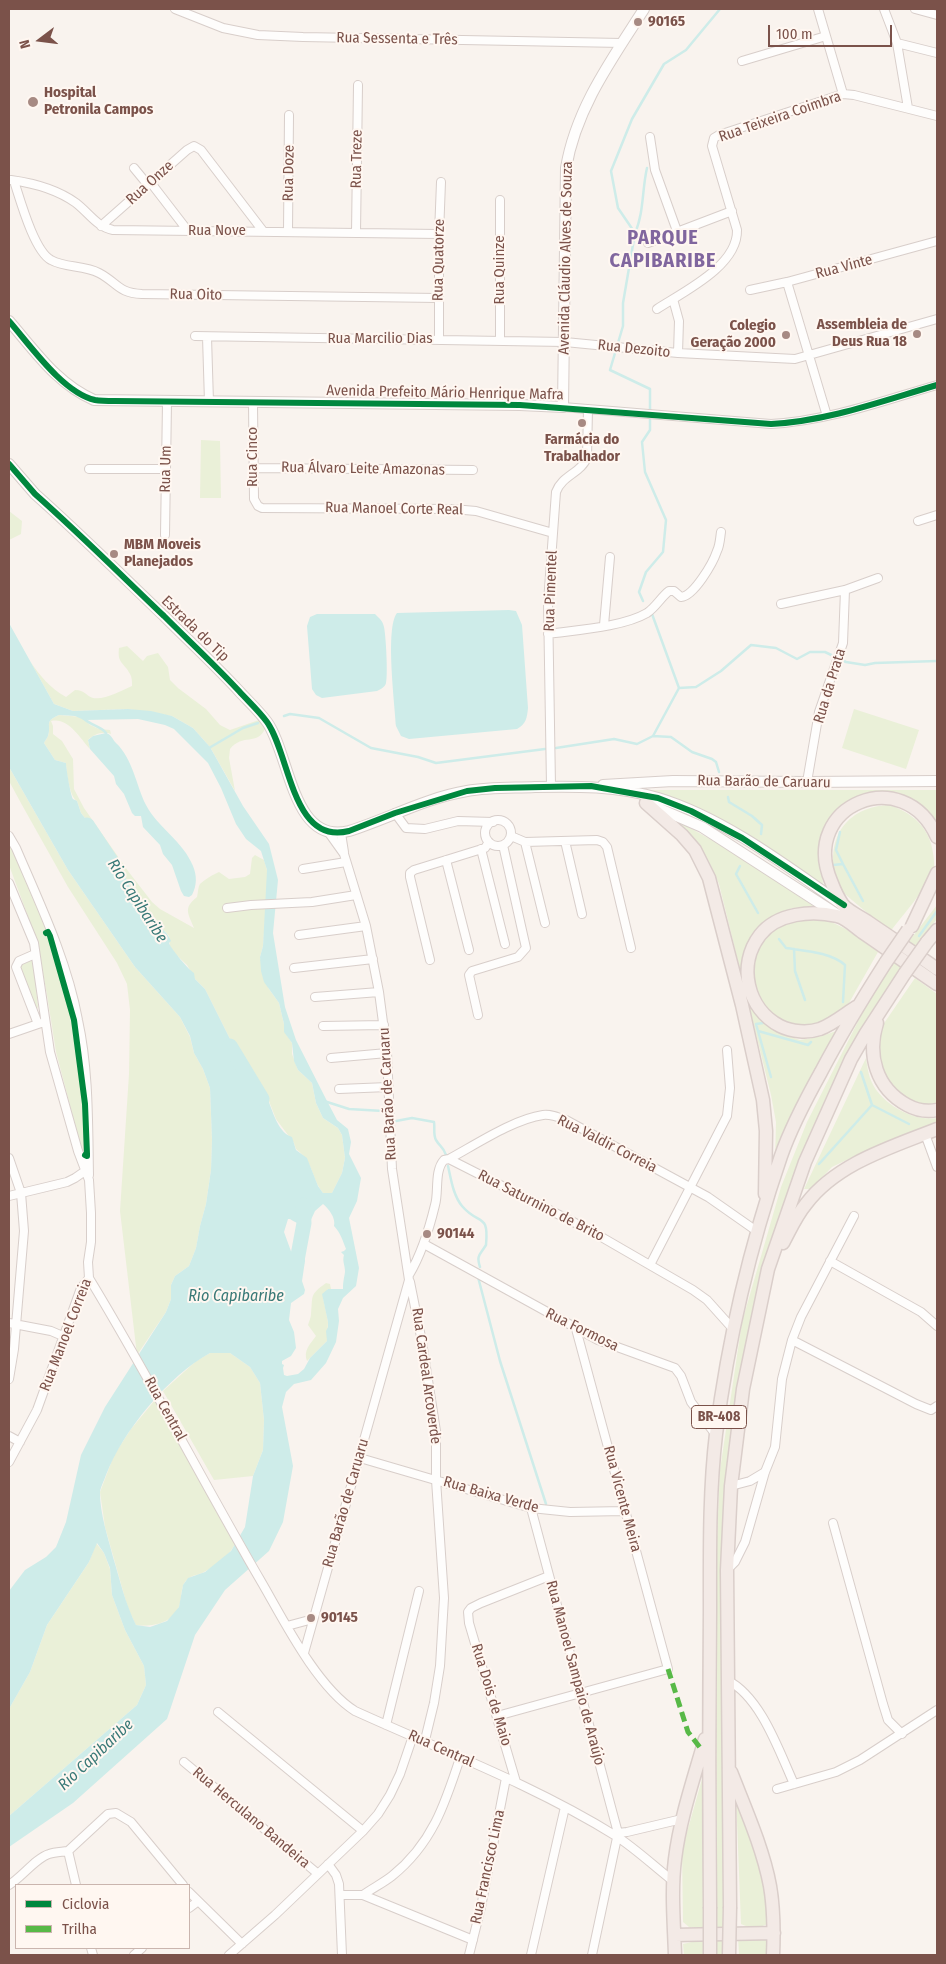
<!DOCTYPE html>
<meta charset="utf-8">
<style>
body{margin:0}
#map{position:relative;width:946px;height:1964px;overflow:hidden;background:#f9f3ee;font-family:"Fira Sans Condensed",sans-serif}
canvas{display:block}
.frame{position:absolute;inset:0;border:10px solid #7b524a;pointer-events:none}
.legend{position:absolute;left:15px;top:1884px;width:175px;height:65px;box-sizing:border-box;background:#fff7f1;border:1px solid #cab5ae;margin:0;padding:6px 9px;list-style:none;font-size:15px;color:#7b524a}
.legend li{display:flex;align-items:center;gap:10px;height:25px}
.legend b{width:25px;border:1px solid #cab5ae}
.north{position:absolute;left:15px;top:15px;width:50px;height:50px;-webkit-text-stroke:4px #fff7f1;paint-order:stroke;rotate:255deg;font-size:14px;font-weight:700;line-height:20px;text-align:center;color:#7b524a}
.north::after{content:'';display:block;margin:auto;width:18px;height:22px;background:#7b524a;clip-path:polygon(50% 0,100% 100%,50% 72%,0 100%)}
.scale{position:absolute;left:768px;top:25px;width:124px;height:22px;box-sizing:border-box;border:2px solid #7b524a;border-top:0;padding-left:6px;font-size:15px;line-height:18px;white-space:nowrap;color:#7b524a;-webkit-text-stroke:4px #fff7f1;paint-order:stroke}
</style>
<div id="map">
<canvas width="946" height="1964"></canvas>
<div class="frame"></div>
<ul class="legend">
<li><b style="height:6px;background:#00873e"></b>Ciclovia</li>
<li><b style="height:6px;background:#58b947"></b>Trilha</li>
</ul>
<div class="north">N</div>
<div class="scale">100 m</div>
</div>
<script>
const context = document.querySelector('canvas').getContext('2d');
context.lineJoin = 'round';
function paint(path, color) { context.fillStyle = color; context.fill(path, 'evenodd'); }
function strokePath(path, color, width, dash) { context.strokeStyle = color; context.lineWidth = width; context.lineCap = dash ? 'butt' : 'round'; context.setLineDash(dash || []); context.stroke(path); }
function drawText(font, color, halo, rows, align = 'center') {
  context.font = font + ' "Fira Sans Condensed",sans-serif'; context.lineWidth = 4; context.setLineDash([]); context.textBaseline = 'middle'; context.strokeStyle = halo; context.fillStyle = color; for (const [text, x, y, turn = 0] of rows) {
    context.save(); context.translate(x, y); context.rotate((+turn || 0) * Math.PI / 180); context.textAlign = isNaN(turn) ? turn : align; if (halo) context.strokeText(text, 0, 0); context.fillText(text, 0, 0); context.restore();
  }
}
paint(new Path2D(`
 M201 440 220 441 221 498H200Z
 M9 511 22 521 21 534 9 540Z
 M127 646 143 661 147 656 158 653 168 667 170 680 178 688 206 709 220 725 230 730 259 720 265 729C257 746 243 733 230 749L229 758 235 791 210 747 193 728 172 716 128 709 73 711 54 704 30 661C40 676 50 688 66 697L75 690C85 690 86 696 93 698 105 700 121 691 132 686 132 682 132 677 130 674 124 662 117 664 119 648Z
 M854 709 919 730 906 769 842 748Z
 M59 715 82 717 90 725 99 729 110 730 111 734C103 731 94 734 88 740L90 749C80 738 68 717 51 721L53 726V734L62 741 73 759 74 789 84 808 128 871 152 902 160 909 194 928C188 913 183 908 197 897 198 893 198 887 200 884 204 880 214 874 219 872L229 879 245 877 250 874 252 858 255 855 264 860 267 870V894L263 946 260 957 269 989 279 1003 284 1024 285 1032 292 1043V1054L298 1070 312 1083 316 1103 323 1118 338 1128 342 1135 345 1158 342 1173 332 1193H323C310 1176 315 1164 296 1149L294 1143 276 1119 265 1091 254 1081 250 1086 241 1072 240 1059 205 989 195 979 187 965 173 952 170 946 169 936 149 914 145 904 141 901 130 887 122 871 118 870 106 851 98 847 97 833 81 813 77 801C70 798 66 771 66 763L55 760 44 743C45 741 47 738 48 736 52 724 43 722 59 715Z
 M9 767 68 870 135 967 180 1017 190 1037 194 1053 203 1069 210 1088 212 1140 211 1170 206 1204 200 1226 196 1248 189 1266 175 1276 171 1285V1299L166 1312 137 1355 120 1211 129 1074 130 1010 127 984 117 963 68 887 22 805 9 781Z
 M644 790H937V821L925 810 860 799 821 847 823 888 704 810 678 799Z
 M889 805C912 812 930 828 933 853 934 859 935 867 933 872 926 889 902 916 890 932L840 890C822 848 840 807 889 805Z
 M674 819 726 848 815 907 792 908 770 918 751 937 743 960 754 1010 777 1032 800 1040 822 1036 839 1030 775 1161 776 1122 771 1095 719 884C707 856 698 838 674 819Z
 M9 840 52 936 76 1018 87 1103 86 1160 81 1147 56 1052 47 995 37 941 9 865Z
 M937 905V919L914 950 906 945Z
 M800 919H825L846 929 878 952 845 1010 823 1024 793 1026 771 1015 756 994 752 965 763 939 779 925Z
 M33 958 38 1007 36 1011 19 966 20 963Z
 M891 961 904 967 785 1203 733 1417 725 1955H716L717 1538 720 1470 742 1322 781 1187 807 1122 875 988Z
 M915 978 937 994V1107H918L883 1081 876 1035Z
 M866 1058C867 1065 868 1072 870 1078 878 1102 912 1122 937 1118V1123L865 1151 832 1167 811 1189H804Z
 M326 1283 330 1284 331 1289H328L323 1297 328 1322 327 1341 307 1361C303 1351 310 1344 316 1336L308 1325C309 1321 311 1318 311 1314 313 1296 309 1295 326 1283Z
 M210 1353H230L250 1367 260 1383 264 1420 263 1450 253 1476 214 1480 163 1391 196 1361Z
 M155 1400 235 1544C229 1556 216 1566 204 1572 199 1575 193 1575 189 1578 179 1585 183 1597 179 1607 171 1624 152 1627 136 1625L128 1609 105 1527 100 1492 114 1455 131 1429Z
 M96 1543 104 1553 110 1569 112 1595 125 1630 144 1666 146 1685 137 1705 9 1816V1709L30 1672 47 1625 89 1562Z
 M704 1772 707 1928 689 1927 683 1922 682 1850Z
 M736 1795C752 1836 765 1878 771 1922 761 1928 752 1929 741 1924Z
 M738 1936 772 1937 770 1955H739Z
 M705 1939V1955H684L683 1944Z`), '#eaf0d8');
paint(new Path2D(`
 M509 610 516 611 522 625 528 708C527 718 526 724 517 729L409 739 401 736 396 726C395 704 385 628 397 613Z
 M317 614H375C379 618 383 621 384 627 386 636 388 675 386 683 385 687 381 689 377 691L322 698 316 695 312 689 307 626 310 617Z
 M9 623 54 704 73 711 128 709 151 711 172 716 193 728 210 747 243 806 269 844 278 880 273 933 285 1007 296 1040 327 1101 337 1120 348 1129 351 1142 349 1154 361 1178 357 1201 349 1218 359 1268 356 1286 343 1298 338 1309 339 1321 336 1342 326 1363 311 1380 294 1384 286 1392 282 1407 293 1466 283 1522 269 1551 225 1590 195 1635 167 1719 73 1803 9 1847V1816L137 1705 146 1685 144 1666 125 1630 112 1595 110 1568 104 1553 97 1543 89 1562 47 1625 30 1672 9 1709V1591L25 1570 46 1557 56 1547 66 1522 81 1455 105 1407 166 1312 171 1299V1285L175 1276 189 1266 196 1248 200 1226 206 1204 211 1170 212 1140 210 1088 203 1069 194 1053 190 1036 180 1017 135 967 68 870 9 767ZM59 715 75 716 84 720 138 719 165 725 174 729 208 763 221 788 236 824 246 839 261 851 267 870 263 946 260 957 261 971 264 982 279 1003 284 1024V1032L292 1043 294 1061 298 1070 312 1083 316 1103 323 1118 338 1128 342 1135 345 1158 342 1173 332 1193H323L318 1186 307 1158 296 1150 292 1137C276 1132 272 1106 265 1093 263 1088 258 1085 254 1081L250 1085 241 1072 240 1059 205 989 195 979 194 973C189 970 171 949 169 943L171 941C168 933 162 929 156 923 152 917 150 912 146 906 143 901 145 905 141 901 134 894 126 883 125 874L118 870 114 861 115 860 112 854 98 847 100 837 81 813 77 801C76 800 74 800 73 799 71 797 66 768 66 763L55 760 44 743C45 741 47 738 48 736 52 724 43 722 59 715ZM323 1204C329 1209 336 1218 334 1226 340 1232 343 1241 346 1249L344 1251 341 1252 344 1255C342 1261 345 1265 345 1272 344 1279 343 1281 343 1289H328L322 1294 328 1322V1327L326 1331 327 1341 310 1358 304 1369 298 1374 287 1376 284 1375 283 1368 284 1365 282 1364V1361L291 1356 296 1348 294 1332 289 1320 291 1303 304 1294 305 1290 302 1281 305 1261 303 1245 302 1248 298 1247 296 1254H292L284 1232 288 1219H290C297 1224 302 1225 310 1222L315 1211ZM210 1353H230L250 1367 260 1383 264 1420 263 1450 253 1476 245 1527 231 1551 205 1572 188 1578 183 1585 179 1607 167 1621 150 1627 136 1625C125 1603 120 1580 113 1557 108 1537 100 1514 100 1493 100 1488 104 1481 106 1475 123 1431 168 1376 210 1353Z
 M106 733C112 735 112 739 116 743 133 759 136 785 146 805 158 828 183 841 193 866 197 876 197 885 192 895L189 897 184 896 181 891 172 865 163 854 160 845 143 827 141 816H135L132 813 124 794 116 784 114 776 90 749 88 740 93 736Z`), '#ceece9');
strokePath(new Path2D(`
 M635 233C644 213 642 189 647 168
 M643 601 639 592 646 572 663 552 666 520 645 472 642 442 650 430V389L610 370 623 326V303L635 233 618 208 611 171 632 119 664 64 686 50 720 9
 M652 614 679 688
 M284 716 290 714 319 718 371 748 418 757 436 763 545 749
 M83 718C90 725 102 727 106 733
 M653 736 671 737 692 752 712 759 716 762 719 772
 M209 748 243 728 258 723
 M556 748 614 739 637 744 653 736 679 688 696 687 721 671 751 645 776 648 797 659 810 652H825L846 662 865 665 875 663 937 661
 M728 797 729 802 752 816 762 825 761 834
 M840 832 836 850 843 864
 M833 865 843 864 863 901
 M740 866 736 874 758 913
 M919 936 937 911
 M779 939 786 948C805 951 830 952 845 965L843 1002
 M794 949 795 971 805 1000
 M763 1023 756 1024 771 1077
 M758 1031 808 1045 811 1042
 M861 1072 872 1105 909 1124
 M324 1101 349 1109 383 1111
 M396 1121 412 1118 434 1122C435 1128 433 1135 436 1140 440 1147 443 1146 446 1155
 M819 1164 872 1105
 M448 1166C451 1179 453 1195 462 1206 479 1226 489 1212 486 1245 480 1255 476 1255 480 1267
 M478 1277 500 1361 546 1504`), '#ceece9', 2.5);
strokePath(new Path2D(`
 M87 825 115 867
 M230 1046 262 1099
 M296 1266 304 1223 303 1205`), '#ceece9', 15);
const minor = new Path2D(`
 M175 9 223 28 258 35 303 37 622 43
 M818 9 843 94
 M884 9 897 43 908 108
 M915 9 937 15
 M897 43 937 53
 M742 61 826 36
 M650 137 655 170 677 231
 M134 168 148 185
 M11 180C33 183 58 190 76 203 89 213 97 227 113 230L439 234
 M14 181C20 199 34 251 51 260 65 268 84 265 99 273 118 283 118 293 142 294L438 298
 M151 183 188 231
 M500 200V340
 M101 226 187 150 194 146 201 150 263 231
 M288 231 289 115
 M356 233 358 85
 M648 243 732 211
 M787 282 827 416
 M750 290 787 282 937 241
 M673 299 679 321 678 353
 M657 309C683 292 738 266 737 230L712 146 714 138 719 135 843 94 854 95 937 116
 M195 336 565 342 678 353 795 359 937 319
 M207 337 209 402
 M439 339V234L441 182
 M253 403 254 499 258 506 262 508 453 509 476 511 553 533
 M563 407 771 424C828 421 882 401 937 385
 M254 468 473 470
 M89 469H166
 M918 521 937 515
 M165 535 167 402
 M781 604 845 590 878 578
 M604 625 610 557
 M548 634C576 630 623 627 647 613 656 607 661 597 669 591H674L681 597C694 596 713 563 717 551 720 545 720 538 721 532
 M807 782 819 712 843 643 845 590
 M551 786 548 602 556 492C562 475 582 473 587 457L588 409
 M395 813 406 828 425 829 458 821 493 822
 M485 833a13 13 0 1 1 26 0a13 13 0 1 1-26 0Z
 M341 833 344 852
 M9 836 16 848C40 904 67 960 78 1020 89 1070 88 1124 89 1175
 M511 836 525 842 597 840 603 842 607 847 631 948
 M565 841 582 914
 M525 842 545 923
 M481 849 505 944
 M446 860 469 950
 M303 869 346 862
 M9 883 34 943 50 1052 78 1151 89 1180 91 1213V1242L88 1262 89 1278 81 1288 37 1410 9 1462
 M227 908 251 905 312 902 356 895
 M299 935 366 926
 M35 954 19 961 16 967 38 1024
 M430 960 410 877V873L414 870 485 848 489 842
 M294 968 373 959
 M315 997 379 992
 M478 1015 469 975 472 971 518 957 526 948 503 845
 M323 1026 384 1025
 M9 1034 41 1023
 M331 1058 387 1053
 M339 1089 388 1087
 M925 1134 937 1167
 M9 1158 21 1193 24 1231 14 1349 9 1379
 M449 1159C475 1145 514 1119 543 1115 551 1114 558 1117 566 1120L708 1197 758 1232
 M9 1196 67 1182 75 1178 85 1171
 M424 1244 598 1340 675 1368 681 1376 691 1402 716 1435
 M830 1261 921 1312 937 1326
 M650 1265 727 1116 730 1088 727 1050
 M409 1275C422 1253 429 1230 435 1205 439 1192 434 1171 444 1160L449 1159 591 1231 693 1290 707 1300 733 1329
 M89 1278C150 1378 203 1482 262 1583 284 1621 317 1687 355 1711 443 1751 534 1785 616 1836 636 1849 655 1867 673 1881
 M410 1282 422 1342 436 1431V1480L444 1598 440 1666 434 1703 425 1740
 M9 1323 51 1331 65 1337
 M792 1340 916 1404 931 1410 937 1406
 M9 1436 20 1442
 M360 1458 531 1508 570 1512 625 1511
 M731 1486 750 1481 765 1472
 M531 1508 618 1833 592 1955
 M833 1523 883 1704 888 1720 902 1734
 M727 1570 735 1562 745 1542 765 1472 775 1447 782 1379 792 1340 801 1317 854 1216
 M287 1626 313 1619
 M304 1653 409 1280 392 1169 387 1053 379 992 366 926 344 854 329 833
 M727 1680C761 1697 779 1751 794 1784
 M218 1712 363 1831
 M497 1716 668 1669 576 1329
 M386 1725 419 1591
 M184 1762 317 1873
 M516 1782 469 1623 468 1612 471 1608 481 1603 549 1576
 M777 1789 836 1772 860 1760 937 1710
 M618 1833 627 1832 682 1819
 M68 1851 108 1814 116 1813 131 1822 183 1885
 M68 1851 76 1885
 M328 1864 336 1875 339 1884 342 1955
 M9 1885C22 1877 36 1858 49 1854 55 1852 62 1852 68 1851
 M189 1892 242 1944
 M341 1895H363L473 1940
 M363 1895C373 1888 383 1883 392 1876 432 1844 445 1804 460 1758
 M189 1908 197 1902
 M91 1948 93 1955
 M134 1955 142 1948
 M229 1955 275 1915 363 1831 378 1814 390 1795 400 1774 413 1736
 M469 1955 481 1907 506 1778
 M531 1955 565 1807`);
const tertiary = new Path2D(`
 M9 321C35 351 57 384 94 400L520 405 563 407 566 168C576 108 612 59 644 9
 M9 464 35 494C79 533 121 575 164 616 189 641 215 665 239 691 248 701 259 711 267 722 290 754 292 846 349 831 388 819 425 798 467 791 489 787 512 788 535 787 576 786 618 786 658 798 722 817 787 866 841 904
 M603 785 673 781 807 782 937 781
 M653 806 702 827 838 915`);
const trunk = new Path2D(`
 M646 803 682 835 695 850 709 878 742 1005 763 1100 766 1131 765 1194
 M937 837C904 762 799 805 831 881 834 889 838 898 843 905 849 912 861 917 868 922 891 938 915 953 937 969
 M912 926 937 873
 M927 942 937 930
 M856 1007C845 1014 833 1024 820 1029 808 1033 792 1032 780 1026 747 1009 737 965 760 935 777 913 812 910 837 916 846 918 855 927 862 932 887 949 912 967 937 984
 M877 1023C867 1055 876 1088 907 1105 916 1110 927 1112 937 1110
 M783 1243C790 1230 796 1216 806 1204 837 1163 892 1147 937 1129
 M731 1772C745 1808 763 1848 770 1886 774 1909 774 1932 773 1955
 M710 1907C709 1808 709 1710 710 1611 710 1553 709 1493 716 1434 728 1340 750 1246 781 1156 791 1127 806 1099 821 1072 841 1034 863 998 886 962
 M730 1907 727 1570 731 1486 743 1389 768 1269 805 1162 851 1059 866 1033 905 973
 M675 1935 774 1933
 M675 1955C674 1923 671 1891 675 1859 680 1818 694 1778 705 1739`);
strokePath(minor, '#d8ceca', 10);
strokePath(tertiary, '#d8ceca', 12);
strokePath(trunk, '#daceca', 15);
strokePath(minor, '#fefdfc', 8);
strokePath(tertiary, '#fefdfc', 10);
strokePath(trunk, '#f3eae6', 12);
const trunkBridge = new Path2D(`
 M886 962 908 930
 M905 973 927 942
 M710 1907V1955
 M729 1955 730 1907`);
strokePath(trunkBridge, '#daceca', 15, []);
strokePath(trunkBridge, '#f3eae6', 12);
strokePath(new Path2D(`
 M668 1669 688 1732 702 1750`), '#58b947', 5, [10, 5]);
strokePath(new Path2D(`
 M9 321C30 345 63 393 95 400 101 401 108 401 115 401L520 405 771 424C828 421 882 401 937 385
 M9 464 35 494C79 533 121 575 164 616 189 641 215 665 239 691 248 701 259 711 267 722 290 754 292 846 349 831L395 813 467 791 495 788 591 786 658 798 691 811 742 838 844 905
 M46 933 48 932 50 936 74 1020 85 1104 87 1154V1156L85 1155`), '#00873e', 6);
for (const [x, y, r, color] of [
 [638,22,5,"#a78a83"],
 [33,102,6,"#a78a83"],
 [917,334,5,"#a78a83"],
 [786,335,5,"#a78a83"],
 [582,423,5,"#a78a83"],
 [114,554,5,"#a78a83"],
 [427,1234,5,"#a78a83"],
 [311,1618,5,"#a78a83"]
]) { const dot = new Path2D(); dot.arc(x, y, r, 0, 2 * Math.PI); context.fillStyle = color; context.fill(dot); strokePath(dot, '#fff7f1', 2); }
for (const [x, y, w] of [
 [719,1417,55]
]) { const box = new Path2D(); box.roundRect(x - w / 2, y - 11.5, w, 23, 4); context.fillStyle = '#fff7f1'; context.fill(box); strokePath(box, '#7b524a', 1); }
drawText('bold 14px', '#7b524a', null, [
 ["BR-408",719,1417]
]);
drawText('bold 15px', '#7b524a', '#fff7f1', [
 ["90165",648,22],
 ["Hospital",44,93],
 ["Petronila Campos",44,110],
 ["Assembleia de",907,325,"right"],
 ["Deus Rua 18",907,342,"right"],
 ["Colegio",776,326,"right"],
 ["Geração 2000",776,343,"right"],
 ["Farmácia do",582,440,"center"],
 ["Trabalhador",582,457,"center"],
 ["MBM Moveis",124,545],
 ["Planejados",124,562],
 ["90144",437,1234],
 ["90145",321,1618]
], 'left');
drawText('15px', '#7b524a', '#fff7f1', [
 ["Rua Sessenta e Três",397,39,1],
 ["Rua Teixeira Coimbra",780,117,-19],
 ["Rua Treze",357,159,-89],
 ["Rua Doze",289,173,-89],
 ["Rua Onze",150,183,-42],
 ["Rua Nove",217,231],
 ["Avenida Cláudio Alves de Souza",566,258,-89],
 ["Rua Quatorze",439,260,-89],
 ["Rua Vinte",844,267,-15],
 ["Rua Quinze",500,270,-90],
 ["Rua Oito",196,295,1],
 ["Rua Marcilio Dias",380,339],
 ["Rua Dezoito",634,349,6],
 ["Avenida Prefeito Mário Henrique Mafra",445,393,1],
 ["Rua Cinco",253,457,-90],
 ["Rua Um",166,469,-89],
 ["Rua Álvaro Leite Amazonas",363,469,1],
 ["Rua Manoel Corte Real",394,509,1],
 ["Rua Pimentel",551,591,-88],
 ["Estrada do Tip",195,629,44],
 ["Rua da Prata",830,686,-73],
 ["Rua Barão de Caruaru",764,782,1],
 ["Rua Barão de Caruaru",388,1094,-93],
 ["Rua Valdir Correia",607,1144,27],
 ["Rua Saturnino de Brito",541,1206,27],
 ["Rua Formosa",582,1330,26],
 ["Rua Manoel Correia",66,1335,-69],
 ["Rua Cardeal Arcoverde",426,1376,82],
 ["Rua Central",165,1409,61],
 ["Rua Baixa Verde",491,1495,16],
 ["Rua Vicente Meira",622,1499,75],
 ["Rua Barão de Caruaru",346,1503,-74],
 ["Rua Manoel Sampaio de Araújo",575,1673,75],
 ["Rua Dois de Maio",491,1695,73],
 ["Rua Central",441,1749,24],
 ["Rua Herculano Bandeira",251,1818,40],
 ["Rua Francisco Lima",488,1867,-78]
]);
drawText('italic 16px', '#397977', '#fff7f1', [
 ["Rio Capibaribe",137,901,57],
 ["Rio Capibaribe",236,1297],
 ["Rio Capibaribe",96,1755,-43]
]);
context.letterSpacing = '1px';
drawText('bold 20px', '#80669e', '#fff7f1', [
 ["PARQUE",663,238],
 ["CAPIBARIBE",663,261]
]);
context.letterSpacing = '0px';
</script>
